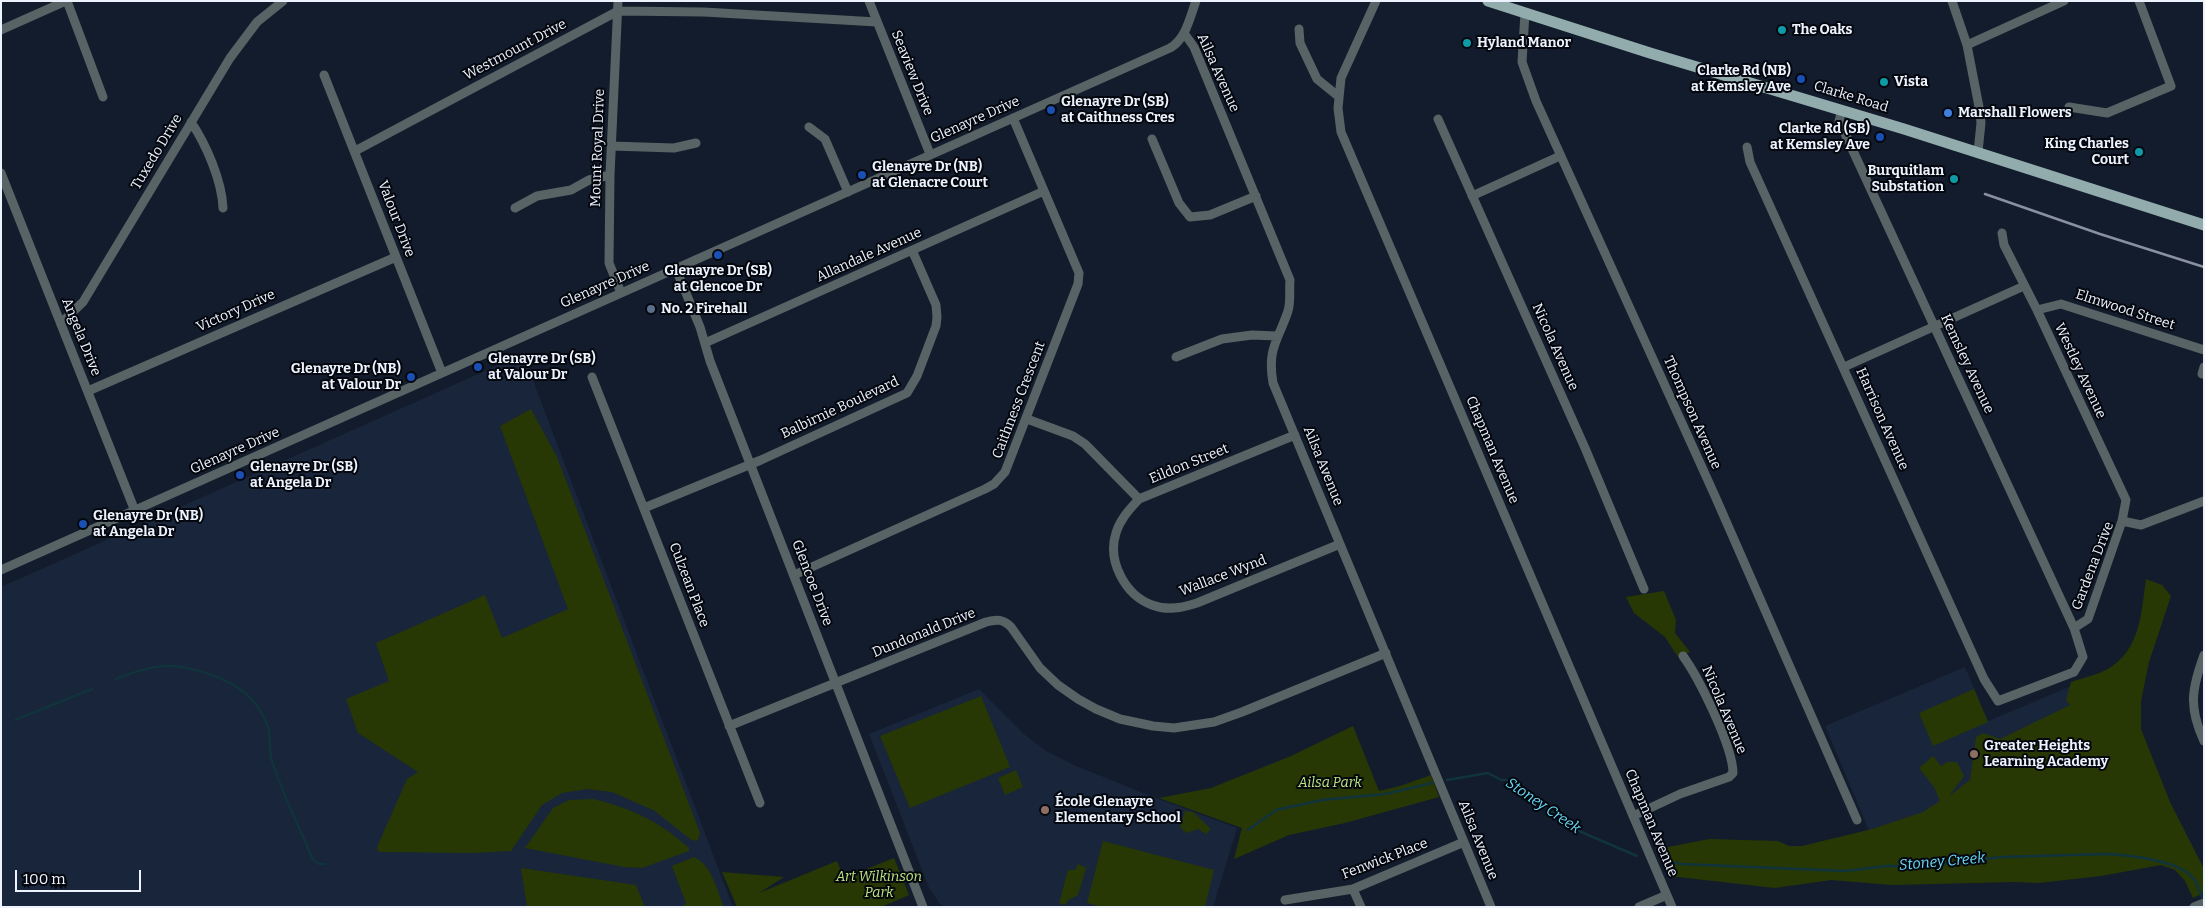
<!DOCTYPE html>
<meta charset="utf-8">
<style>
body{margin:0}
#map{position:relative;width:2205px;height:908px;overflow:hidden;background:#131c2c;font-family:Bitter,serif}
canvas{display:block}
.frame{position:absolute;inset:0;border:2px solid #ecf3ff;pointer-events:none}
.scale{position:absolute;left:15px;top:870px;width:126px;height:22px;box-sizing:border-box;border:2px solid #ecf3ff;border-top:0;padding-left:6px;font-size:15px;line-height:18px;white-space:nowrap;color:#ecf3ff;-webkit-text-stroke:4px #04070d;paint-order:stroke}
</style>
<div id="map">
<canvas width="2205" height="908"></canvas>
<div class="frame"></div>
<div class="scale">100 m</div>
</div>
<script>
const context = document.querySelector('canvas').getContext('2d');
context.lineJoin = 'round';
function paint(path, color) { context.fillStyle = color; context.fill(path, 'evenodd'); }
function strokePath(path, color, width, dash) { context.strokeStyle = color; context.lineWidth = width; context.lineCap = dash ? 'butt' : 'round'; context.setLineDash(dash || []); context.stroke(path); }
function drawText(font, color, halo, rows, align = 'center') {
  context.font = font + ' Bitter,serif'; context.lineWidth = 4; context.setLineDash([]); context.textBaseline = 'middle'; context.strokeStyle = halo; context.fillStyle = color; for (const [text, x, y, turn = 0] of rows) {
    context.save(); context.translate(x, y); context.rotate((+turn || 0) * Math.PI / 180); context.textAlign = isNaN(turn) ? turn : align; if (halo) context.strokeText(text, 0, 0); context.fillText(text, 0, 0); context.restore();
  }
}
paint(new Path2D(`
 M523 354 733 907H1V587Z
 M1965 667 1988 721 2081 682 2131 801 1872 838 1825 726Z
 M979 689 1024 734 1046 751 1074 765 1143 793 1237 828 1213 907H946L940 904 929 888 869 734Z`), '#18253a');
paint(new Path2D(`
 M531 409 557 457 700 833 698 840 695 841 690 839 655 811 612 792 587 789 562 793 542 805 511 851 472 853 380 852 377 850 378 845 407 779 418 772 358 733 346 699 389 681 376 643 485 595 502 638 568 609 500 426Z
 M2146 579 2162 585 2171 596 2149 662 2141 701V729L2170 802 2204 869V893L2193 898 2185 881 2175 870 2161 865 2101 876 2038 883 2015 882 1892 885 1831 880 1775 888 1669 876 1658 849 1709 839 1778 841 1789 846H1802L1872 829 1923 812 1940 801 1934 787 1919 768 1933 756 1941 766 1947 762H1957L1964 776 1949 796 1970 780 1976 737 1983 733 2000 739 2070 705 2066 700 2071 682C2082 678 2097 675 2108 669 2141 649 2141 613 2146 579Z
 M1664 591 1676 620 1675 633 1690 652 1678 657 1665 637 1634 613 1626 597Z
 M1974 689 1988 722 1933 746 1919 713Z
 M981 696 1010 767 910 808 880 736Z
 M1353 726 1379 791 1400 786 1431 775 1439 797 1345 823 1289 835 1234 859 1242 828 1159 798 1211 788 1291 756Z
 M1016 770 1023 787 1005 795 998 778Z
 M594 799C632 809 659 821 689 848V851L642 868 624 867 525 848 553 808 569 800Z
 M1185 811 1193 812 1211 829 1206 834 1198 829 1186 833 1180 827Z
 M1103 841 1214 870 1205 907H1102L1087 903Z
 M694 857C712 865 717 890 724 907H683L686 903 672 866Z
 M894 858 909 895 881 907H737L722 872 784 877 759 893 837 861 844 878Z
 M1078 864 1086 868 1078 895 1067 901 1066 905 1059 903 1068 870H1075Z
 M521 868 636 885 645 907H527Z`), '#273805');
strokePath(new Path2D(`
 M116 679C131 673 150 666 167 666 189 665 229 679 245 693 255 701 262 712 267 724 272 736 268 749 272 761 282 794 300 828 313 860L319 864H325
 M15 720 92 689
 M1447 780 1488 773 1501 780H1506L1579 831 1637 856
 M1248 830 1276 810 1322 800 1385 794 1432 783
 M1665 861 1681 864 1846 871 1886 866H1925L2001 857 2107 854C2128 855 2177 860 2192 877 2197 881 2199 891 2202 897`), '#11333c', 2.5);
strokePath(new Path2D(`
 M67 1 103 97
 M618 1 610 175 609 263 621 293
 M869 1 930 154
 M1376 1 1341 78 1338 108 1341 132 1672 907
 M1952 1 1967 45 1980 112 1981 123 1978 152
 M1525 13 1522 62 1536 101 1715 496 1857 820
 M1299 29 1300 43 1317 79 1338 96
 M1 30 66 1
 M1184 33 1194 47 1290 280C1289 290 1291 302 1288 311 1278 341 1267 348 1273 383L1491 907
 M1967 45 2064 1
 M324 75 442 373
 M2069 107 2107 113 2171 86 2139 1
 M1842 110 1839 121 1841 125 2074 628
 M1438 119 1585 448 1644 589
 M191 122C206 144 222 181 223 208
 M809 127 825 139 848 192
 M1152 139 1179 203 1190 217 1210 215 1256 196
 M611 146 674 148 696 143
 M1747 147 1750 162 1984 679 1998 701 2074 672 2083 657 2074 628 2088 619 2122 521 2141 525 2204 501
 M355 151 618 11 704 12 877 22
 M1 173 135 511
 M1472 196 1560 156
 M515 208 537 196 571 190 589 180 610 175
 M2002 233 2004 245 2037 310 2126 500 2122 521
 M676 269 700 327 710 361 923 907
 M2037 310 2061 304 2204 350
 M61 323 83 302 230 58 257 22 283 1
 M705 343 1044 191
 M1176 357 1222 339 1252 335 1277 336
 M1844 367 2024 286
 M2202 374 2204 367
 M592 377 760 803
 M88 391 396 257
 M1027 419 1073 436 1085 444 1139 499 1295 435
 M1139 499C1130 509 1120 519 1116 533 1107 561 1125 595 1152 605 1167 611 1182 608 1197 603L1340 544
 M644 508 761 460 907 393 917 376 936 326 937 317 936 305 912 250
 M1 570 1170 48C1186 39 1190 17 1196 1
 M794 575 985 489 994 484 1005 472 1078 284 1079 273 1013 118
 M2204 655C2192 688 2188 707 2204 741
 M729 726 986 622C997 619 1003 619 1011 627L1040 668 1058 685 1078 699 1096 709 1120 719 1153 726 1174 728 1214 722 1242 712 1386 653
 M1633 816 1680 794 1729 777 1733 773C1733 747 1699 678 1683 656
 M1353 889 1361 907
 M1285 900 1353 889 1464 842
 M1639 907 1667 895
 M2194 907 2204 903`), '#576364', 9);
strokePath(new Path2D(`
 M1488 1 1650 53 1904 129 2204 225`), '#92acad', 11);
strokePath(new Path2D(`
 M1985 194 2100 234 2204 267`), '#89919f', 2.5);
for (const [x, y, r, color] of [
 [1782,30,5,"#0f9aa8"],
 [1467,43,5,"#0f9aa8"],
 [1801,79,5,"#1a4fb4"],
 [1884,82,5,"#0f9aa8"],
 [1051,110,5,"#1a4fb4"],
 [1948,113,5,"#3f7fe0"],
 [1880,137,5,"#1a4fb4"],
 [2139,152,5,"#0f9aa8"],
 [862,175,5,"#1a4fb4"],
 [1954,179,5,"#0f9aa8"],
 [718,255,5,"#1a4fb4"],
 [651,309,5,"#5c6f8a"],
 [478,367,5,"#1a4fb4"],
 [411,377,5,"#1a4fb4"],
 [240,475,5,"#1a4fb4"],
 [83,524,5,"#1a4fb4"],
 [1974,754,5,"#8d6e63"],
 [1045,810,5,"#8d6e63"]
]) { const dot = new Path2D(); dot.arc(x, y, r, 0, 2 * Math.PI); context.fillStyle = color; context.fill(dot); strokePath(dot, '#04070d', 2); }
drawText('bold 14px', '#ecf3ff', '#04070d', [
 ["The Oaks",1792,30],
 ["Hyland Manor",1477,43],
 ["Clarke Rd (NB)",1791,71,"right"],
 ["at Kemsley Ave",1791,87,"right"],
 ["Vista",1894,82],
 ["Glenayre Dr (SB)",1061,102],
 ["at Caithness Cres",1061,118],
 ["Marshall Flowers",1958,113],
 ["Clarke Rd (SB)",1870,129,"right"],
 ["at Kemsley Ave",1870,145,"right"],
 ["King Charles",2129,144,"right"],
 ["Court",2129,160,"right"],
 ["Glenayre Dr (NB)",872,167],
 ["at Glenacre Court",872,183],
 ["Burquitlam",1944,171,"right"],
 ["Substation",1944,187,"right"],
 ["Glenayre Dr (SB)",718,271,"center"],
 ["at Glencoe Dr",718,287,"center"],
 ["No. 2 Firehall",661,309],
 ["Glenayre Dr (SB)",488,359],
 ["at Valour Dr",488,375],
 ["Glenayre Dr (NB)",401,369,"right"],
 ["at Valour Dr",401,385,"right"],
 ["Glenayre Dr (SB)",250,467],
 ["at Angela Dr",250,483],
 ["Glenayre Dr (NB)",93,516],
 ["at Angela Dr",93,532],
 ["Greater Heights",1984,746],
 ["Learning Academy",1984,762],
 ["École Glenayre",1055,802],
 ["Elementary School",1055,818]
], 'left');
drawText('14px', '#ecf3ff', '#04070d', [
 ["Westmount Drive",515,50,-28],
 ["Seaview Drive",912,73,68],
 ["Ailsa Avenue",1218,73,66],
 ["Clarke Road",1851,97,17],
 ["Glenayre Drive",975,120,-24],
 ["Mount Royal Drive",598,148,-88],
 ["Tuxedo Drive",157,152,-59],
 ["Valour Drive",396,219,69],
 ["Allandale Avenue",869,255,-24],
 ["Glenayre Drive",605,285,-24],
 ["Elmwood Street",2125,310,18],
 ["Victory Drive",236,311,-24],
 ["Angela Drive",81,337,68],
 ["Nicola Avenue",1555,347,66],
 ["Kemsley Avenue",1967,364,65],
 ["Westley Avenue",2080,371,65],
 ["Caithness Crescent",1019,400,-69],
 ["Balbirnie Boulevard",840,408,-25],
 ["Thompson Avenue",1692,413,66],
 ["Harrison Avenue",1882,419,66],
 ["Chapman Avenue",1492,450,67],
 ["Glenayre Drive",235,451,-24],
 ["Eildon Street",1189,464,-22],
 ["Ailsa Avenue",1323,466,68],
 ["Gardena Drive",2093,566,-69],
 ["Wallace Wynd",1223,576,-21],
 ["Glencoe Drive",812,583,69],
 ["Culzean Place",689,585,69],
 ["Dundonald Drive",924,633,-22],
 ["Nicola Avenue",1724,710,67],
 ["Chapman Avenue",1651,823,67],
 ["Ailsa Avenue",1478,840,68],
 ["Fenwick Place",1385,859,-21]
]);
drawText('italic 14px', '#bde682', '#04070d', [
 ["Ailsa Park",1330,783],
 ["Art Wilkinson",879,877],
 ["Park",879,893]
]);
drawText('italic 15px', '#6ad8f6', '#04070d', [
 ["Stoney Creek",1543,806,34],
 ["Stoney Creek",1942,862,-5]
]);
</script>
